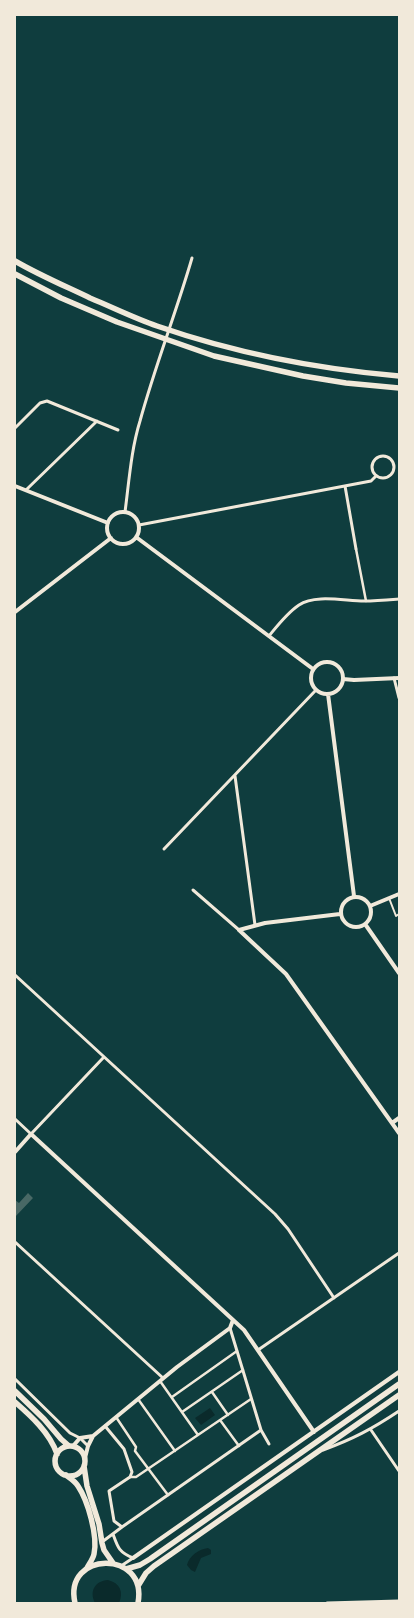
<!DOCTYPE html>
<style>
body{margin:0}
#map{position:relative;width:414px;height:1618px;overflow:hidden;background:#0f3d3e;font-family:Manrope,sans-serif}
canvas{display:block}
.frame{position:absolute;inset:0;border:16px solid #f1e9da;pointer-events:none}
</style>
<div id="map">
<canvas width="414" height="1618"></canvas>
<div class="frame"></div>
</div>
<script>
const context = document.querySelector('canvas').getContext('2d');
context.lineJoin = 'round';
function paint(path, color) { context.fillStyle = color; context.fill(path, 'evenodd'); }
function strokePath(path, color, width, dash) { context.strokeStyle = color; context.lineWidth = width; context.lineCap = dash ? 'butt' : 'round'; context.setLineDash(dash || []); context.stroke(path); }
paint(new Path2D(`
 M210 1408 215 1415 201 1425 195 1418Z
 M208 1548 211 1550V1554L201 1558 195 1572 191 1570 187 1565C189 1556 199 1549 208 1548Z
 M108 1580C120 1583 124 1592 119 1603H95C89 1591 95 1581 108 1580Z`), '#0a2a2b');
paint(new Path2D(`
 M28 1193 33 1198 15 1217V1200L19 1203Z`), '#486865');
strokePath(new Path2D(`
 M389 898 396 916 399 914`), '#f1e9da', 2);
strokePath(new Path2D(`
 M356 549 366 601
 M160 1381 198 1435
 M212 1392 228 1415
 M172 1397 237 1351
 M138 1399 175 1451
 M182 1412 243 1370
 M116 1417 136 1447 135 1451 168 1495
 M220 1420 239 1446
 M130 1477H136L251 1399`), '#f1e9da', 2.5);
strokePath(new Path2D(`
 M15 428 40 403 47 401 118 430
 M372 467a11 11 0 1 1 22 0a11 11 0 1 1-22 0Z
 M345 486 356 549
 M26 490 97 421
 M125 512C129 482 131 450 140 421 155 366 176 313 192 258
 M139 525 371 481 376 476
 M269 636C278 625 287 613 299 605 315 594 345 601 364 601 376 601 387 600 399 599
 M394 678 399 698
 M235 776 255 925
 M164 849 316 690
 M193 890 239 930
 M15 975C101 1055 188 1134 275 1214L288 1229 334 1298
 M15 1119 31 1134 103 1058
 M15 1242 163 1378
 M230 1328 261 1430 269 1444
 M258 1350 399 1253
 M15 1379 70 1433 80 1438 88 1446
 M105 1426 124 1449 132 1472 130 1477 109 1491 114 1521 122 1527
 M371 1430 399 1471
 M323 1450C353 1439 372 1429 399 1411
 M113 1534C118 1548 119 1552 133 1558
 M102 1542 122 1527 261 1430
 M121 1566 133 1558
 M327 1603 399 1601`), '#f1e9da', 3);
strokePath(new Path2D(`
 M15 486 108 523
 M107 528a16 16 0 1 1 32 0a16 16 0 1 1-32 0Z
 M136 537 313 669
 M15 612 111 538
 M311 678a16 16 0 1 1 32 0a16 16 0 1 1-32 0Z
 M343 679 354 680 399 678
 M328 694 354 896
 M341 912a15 15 0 1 1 30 0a15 15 0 1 1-30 0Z
 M370 906 399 894
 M365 924 399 973
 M239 930 286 974 399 1133
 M239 930 265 923 340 914
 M392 1123 399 1118
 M15 1152 31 1134 244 1330 314 1432
 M73 1446 80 1438 93 1436
 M85 1458 88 1446 93 1436 177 1367 230 1328 233 1320
 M133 1558 399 1372`), '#f1e9da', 4);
strokePath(new Path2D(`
 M15 1391 44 1419 61 1439 69 1446
 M15 1402C31 1416 50 1433 57 1454
 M55 1461a15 15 0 1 1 30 0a15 15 0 1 1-30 0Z
 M84 1466 87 1486 99 1524 102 1543 104 1550 113 1563
 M66 1475C71 1479 75 1481 78 1486 88 1501 98 1536 94 1554 93 1559 89 1564 87 1568
 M126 1569 140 1565 150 1559 399 1384
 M138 1586 146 1573 154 1566 399 1395
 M75 1603C63 1551 148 1549 138 1603`), '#f1e9da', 5.5);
strokePath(new Path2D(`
 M15 261C39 275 65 286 90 298 112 307 134 318 157 326 235 353 317 369 399 376
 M15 274 61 298 117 322 214 356 303 376 346 383 399 388`), '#f1e9da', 5.5);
</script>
